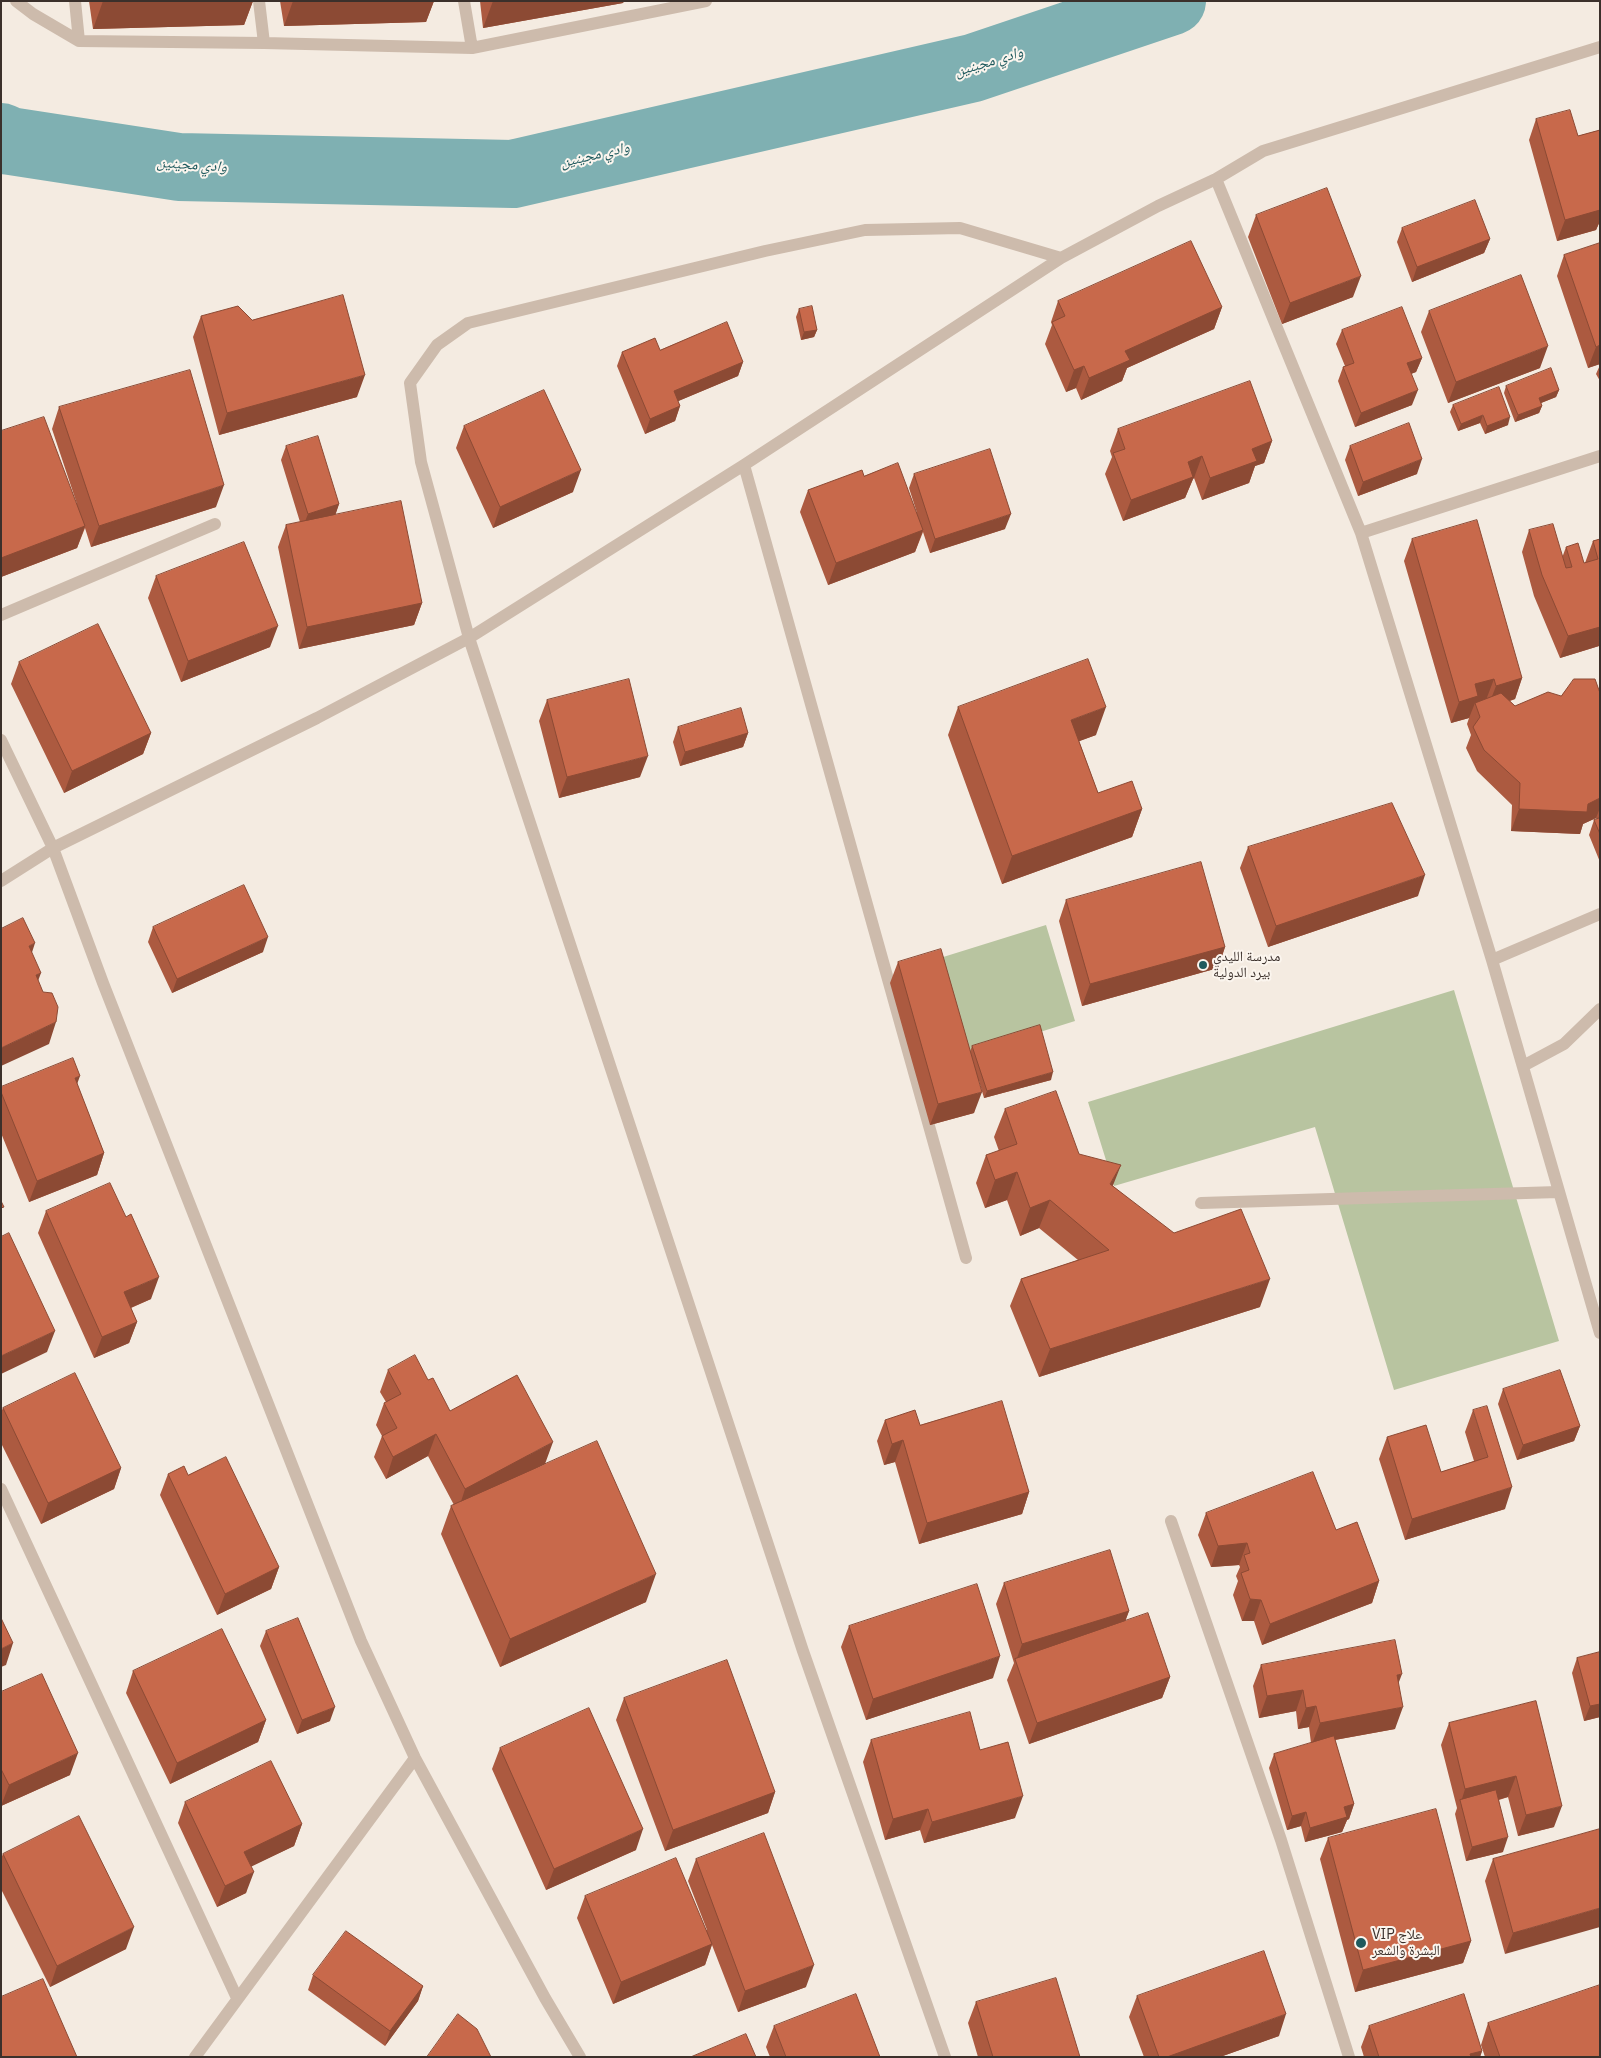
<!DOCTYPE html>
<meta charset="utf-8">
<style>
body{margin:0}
#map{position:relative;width:1601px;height:2058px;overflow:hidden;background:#f4ebe1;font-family:"IBM Plex Sans",sans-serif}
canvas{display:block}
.frame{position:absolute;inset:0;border:2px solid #3b302b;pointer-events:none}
</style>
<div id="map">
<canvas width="1601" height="2058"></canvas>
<div class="frame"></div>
</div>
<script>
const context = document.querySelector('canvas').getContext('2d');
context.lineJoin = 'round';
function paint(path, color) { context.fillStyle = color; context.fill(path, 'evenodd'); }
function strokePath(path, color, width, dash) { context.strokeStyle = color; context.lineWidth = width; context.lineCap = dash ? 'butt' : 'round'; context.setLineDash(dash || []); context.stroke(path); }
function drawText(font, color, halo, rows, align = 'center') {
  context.font = font + ' "IBM Plex Sans","Noto Naskh Arabic",sans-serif'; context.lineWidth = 4; context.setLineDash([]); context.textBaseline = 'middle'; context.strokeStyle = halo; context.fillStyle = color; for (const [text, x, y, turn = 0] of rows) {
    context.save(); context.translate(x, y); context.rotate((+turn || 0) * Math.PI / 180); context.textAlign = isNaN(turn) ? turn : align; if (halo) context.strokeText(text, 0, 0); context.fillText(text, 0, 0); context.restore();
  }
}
paint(new Path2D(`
 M1046 925 1075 1021 970 1054 940 958Z
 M1454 990 1559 1341 1394 1390 1315 1127 1114 1186 1088 1102Z`), '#b8c4a0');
strokePath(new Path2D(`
 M1 137 10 141 179 167 513 174 973 68 1172 1`), '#7fb0b2', 68);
strokePath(new Path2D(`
 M16 1 33 14 79 41 264 43 472 48 706 1
 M75 1 79 41
 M259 1 264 43
 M464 1 472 48
 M1216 179 1361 533 1492 960 1600 1333
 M744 465 966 1258
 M1361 533 1600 456
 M1 615 215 524
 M1 740 53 848 103 983 361 1641 415 1758 545 1998 580 2057
 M1 881 53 848 317 718 469 638 744 465 1061 258 1158 206 1216 179 1263 151 1600 47
 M1492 960 1600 914
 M1523 1066 1564 1044 1600 1009
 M1201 1203 1558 1192
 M1 1489 237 1998
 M1171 1521 1281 1840 1349 2057
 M195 2057 415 1758
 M945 2057 803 1651 469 638 421 462 410 383 437 345 468 323 765 251 865 230 960 228 1061 258`), '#cdbbac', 12);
paint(new Path2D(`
 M89 1H253L244 25 93 29Z
 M280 1H434L426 22 284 26Z
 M480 1H624L623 3 483 28Z
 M1536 119 1578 136 1600 130V221L1596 230 1557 241 1529 140Z
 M1256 215 1353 297 1282 324 1248 237Z
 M1402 228 1490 239 1484 253 1412 282 1397 242Z
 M1600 243V364L1588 368 1557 276 1564 255Z
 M1058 301 1222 307 1214 329 1127 368 1122 381 1081 400 1076 388 1066 392 1045 344 1052 325 1051 322Z
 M799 309 817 330 814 337 801 340 796 317Z
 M1429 311 1540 368 1448 403 1421 332Z
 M201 316 252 320 357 397 219 435 193 337Z
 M1342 330 1422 358 1416 372 1411 374 1412 405 1355 427 1338 381 1343 367 1345 366 1336 344Z
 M660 350 743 362 738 376 678 401 680 406 675 421 645 434 617 366 622 352Z
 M1600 365V381L1596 374Z
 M1506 386 1559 390 1556 397 1541 403 1542 406 1539 413 1515 422 1504 393Z
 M1453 405 1508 425 1485 434 1480 423 1458 431 1450 412Z
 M59 407 216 507 91 547 85 528 77 548 1 577V431L77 504 52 429Z
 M464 426 573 492 493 528 456 448Z
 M1118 429 1272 441 1264 463 1255 466 1249 483 1202 500 1194 478 1193 479 1185 498 1123 521 1105 474 1112 457 1110 451Z
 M286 446 339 504 335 515 422 603 414 625 299 649 278 547 286 525 300 522 281 460Z
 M1350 446 1417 474 1358 496 1345 460Z
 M914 474 1005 529 930 553 923 532 915 552 828 585 800 512 808 490 864 476 917 513 909 488Z
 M1529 530 1562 558 1566 547 1584 563H1585L1593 541 1600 539 1599 646 1560 658 1534 596 1522 552Z
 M1412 539 1522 678 1515 699 1510 701 1515 706 1561 696 1600 693V862L1589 835 1594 820 1597 819 1596 818 1583 824 1580 834 1511 831 1512 805 1477 771 1466 748 1471 735 1467 724 1469 718 1451 723 1404 561Z
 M156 576 270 647 181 682 148 598Z
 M19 662 151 733 143 754 64 793 11 684Z
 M547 700 640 777 559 798 539 721Z
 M958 707 1096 735 1079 741 1098 793 1142 809 1132 837 1002 884 948 735Z
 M678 727 748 733 743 747 680 766 673 742Z
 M1248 847 1418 896 1268 947 1240 868Z
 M1066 900 1225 947 1218 968 1082 1006 1059 921Z
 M153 927 263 952 172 993 148 942Z
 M898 962 970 1052 972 1046 1051 1080 984 1098 979 1081 974 1113 930 1125 890 983Z
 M77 1084 104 1153 97 1175 29 1202 1 1133V1087Z
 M1005 1109 1079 1154 1113 1186 1260 1307 1039 1377 1010 1306 1021 1279 1078 1260 1039 1228 1020 1236 1007 1200 985 1208 976 1183 986 1155 999 1151 994 1137Z
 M46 1211 151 1299 131 1308 137 1322 129 1343 94 1358 38 1233Z
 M388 1370 428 1380 450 1411 545 1464 537 1468 646 1602 500 1667 441 1534 451 1506 454 1505 428 1456 386 1479 374 1457 382 1436 376 1425 384 1403 386 1402 380 1392Z
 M1503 1389 1580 1426 1574 1441 1517 1460 1498 1404Z
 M3 1408 121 1468 114 1489 41 1524 1 1443V1412Z
 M1473 1410 1505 1509 1405 1540 1379 1459 1387 1437 1441 1472 1474 1461 1465 1432Z
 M885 1420 920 1425 1029 1492 1022 1514 919 1544 895 1462 884 1465 877 1441Z
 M168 1474 279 1567 271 1589 217 1615 160 1495Z
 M1206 1513 1336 1530 1379 1581 1372 1603 1262 1645 1254 1621H1242L1233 1595 1238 1581 1236 1576 1240 1567 1239 1565 1211 1567 1198 1535Z
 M1004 1583 1129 1611 1125 1621 1170 1677 1162 1698 1029 1744 1007 1680 1014 1663 996 1604Z
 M849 1626 993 1678 866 1720 841 1647Z
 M266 1631 330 1721 297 1734 260 1646Z
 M1600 1652V1717L1584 1721 1572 1673 1577 1658Z
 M1261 1665 1398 1683 1395 1729 1335 1740 1354 1804 1349 1819 1347 1820 1342 1832 1305 1842 1301 1826 1287 1830 1269 1768 1274 1754 1311 1743 1309 1727 1298 1729 1296 1711 1259 1718 1253 1686Z
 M133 1671 266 1720 258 1742 170 1784 126 1693Z
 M1 1692 70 1775 1 1806Z
 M624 1698 775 1792 768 1813 665 1851 616 1720Z
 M1536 1701 1554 1827 1518 1836 1508 1797 1499 1800 1503 1852 1466 1861 1455 1814 1457 1808 1441 1745 1449 1723Z
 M871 1740 980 1750 1015 1818 924 1843 920 1830 885 1840 863 1762Z
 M500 1748 636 1850 546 1890 492 1769Z
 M185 1802 302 1824 294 1846 251 1866 246 1893 217 1907 178 1823Z
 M1600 1829 1505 1954 1485 1881 1493 1859Z
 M1328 1838 1471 1941 1463 1963 1355 1992 1320 1859Z
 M3 1854 126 1949 50 1987 1 1889V1858Z
 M696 1859 806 1987 738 2012 712 1945 705 1965 613 2004 577 1918 585 1896 707 1930 688 1881Z
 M313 1975 423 1986 418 2001 385 2046 308 1990Z
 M1137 1996 1279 2036 1220 2057H1144L1129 2017Z
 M976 2002 1080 2057H978L968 2023Z
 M1488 2023 1600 2057H1485L1481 2045Z
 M774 2026 880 2057H770L766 2047Z
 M1369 2026 1482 2051 1480 2057H1364L1361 2047Z`), '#ac5a40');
paint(new Path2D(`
 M103 1H253L244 25 93 29Z
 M293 1H434L426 22 284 26Z
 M493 1H624L623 3 483 28Z
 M1600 195V221L1596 230 1557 241 1565 220Z
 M1490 239 1484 253 1412 282 1417 267Z
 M1361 276 1353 297 1282 324 1290 303Z
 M1222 307 1214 329 1127 368 1122 381 1081 400 1089 378 1125 351Z
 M817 330 814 337 801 340 804 332Z
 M1600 345V364L1588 368 1596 347Z
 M1548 346 1540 368 1448 403 1456 382Z
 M1422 358 1416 372 1402 377 1407 363Z
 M743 362 738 376 669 405 674 391Z
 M1084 366 1076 388 1066 392 1074 370Z
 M365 375 357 397 219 435 227 413Z
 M1418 390 1412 405 1355 427 1361 413Z
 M1559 390 1556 397 1536 405 1539 398Z
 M680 406 675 421 645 434 650 419Z
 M1542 406 1539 413 1515 422 1518 415Z
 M1483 415 1480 423 1458 431 1461 424Z
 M1510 417 1508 425 1485 434 1487 426Z
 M1272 441 1264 463 1255 466 1249 483 1202 500 1210 478 1252 449Z
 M1202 456 1194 478 1193 479 1185 498 1123 521 1131 500 1188 462Z
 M1422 459 1417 474 1358 496 1363 482Z
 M581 470 573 492 493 528 500 507Z
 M224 485 216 507 91 547 99 526Z
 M339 504 334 519 302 529 308 514Z
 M1011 514 1005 529 930 553 935 539Z
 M85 526 77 548 1 577V558Z
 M923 530 915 552 828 585 836 563Z
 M422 603 414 625 299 649 307 627Z
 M278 626 270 647 181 682 188 661Z
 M1600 627 1599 646 1560 658 1568 636Z
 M1522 678 1515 699 1488 707 1496 686Z
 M1494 679 1486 700 1475 703 1469 718 1451 723 1459 702 1475 684Z
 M1106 707 1096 735 1061 748 1071 720Z
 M151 733 143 754 64 793 72 771Z
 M748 733 743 747 680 766 685 752Z
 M648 756 640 777 559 798 567 777Z
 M1600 798V808L1596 818 1583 824 1580 834 1511 831 1519 809 1588 804Z
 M1142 809 1132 837 1002 884 1012 856Z
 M1425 875 1418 896 1268 947 1276 926Z
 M268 937 263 952 172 993 177 979Z
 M35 943 28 965 29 946Z
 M1225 947 1218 968 1082 1006 1090 984Z
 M41 973 33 994 36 975Z
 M56 1022 49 1044 1 1066V1048Z
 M1053 1072 1051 1080 984 1098 987 1091Z
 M80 1076 72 1098 75 1078Z
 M982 1092 974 1113 930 1125 938 1104Z
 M104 1153 97 1175 29 1202 37 1181Z
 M1121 1165 1110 1193V1184Z
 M1017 1172 1007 1200 985 1208 995 1180Z
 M1050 1200 1039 1228 1020 1236 1030 1208Z
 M159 1277 151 1299 116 1314 124 1292Z
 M1270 1279 1260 1307 1039 1377 1050 1349Z
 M137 1322 129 1343 94 1358 102 1337Z
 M55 1331 47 1352 1 1374V1356Z
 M1580 1426 1574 1441 1517 1460 1523 1445Z
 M436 1434 428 1456 386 1479 393 1457Z
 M903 1440 895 1462 884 1465 892 1444Z
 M553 1442 545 1464 458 1511 465 1489Z
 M121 1468 114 1489 41 1524 48 1503Z
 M1512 1487 1505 1509 1405 1540 1412 1519Z
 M1029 1492 1022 1514 919 1544 927 1523Z
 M1247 1543 1239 1565 1211 1567 1218 1546Z
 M279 1567 271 1589 217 1615 225 1594Z
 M656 1574 646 1602 500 1667 510 1639Z
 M1379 1581 1372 1603 1262 1645 1270 1624Z
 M1250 1599 1261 1600 1254 1621H1242Z
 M1129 1611 1121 1633 1016 1661 1022 1644Z
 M13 1643 6 1665 1 1667V1649Z
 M1000 1656 993 1678 866 1720 873 1699Z
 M1402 1674 1394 1695 1397 1675Z
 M1170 1677 1162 1698 1029 1744 1037 1723Z
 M1303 1690 1296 1711 1259 1718 1267 1696Z
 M1600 1704V1717L1584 1721 1590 1706Z
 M1316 1706 1309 1727 1298 1729 1306 1708Z
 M335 1707 330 1721 297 1734 302 1720Z
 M1403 1707 1395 1729 1312 1744 1320 1723Z
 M266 1720 258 1742 170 1784 177 1763Z
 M78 1753 70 1775 1 1806 9 1785Z
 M1516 1776 1508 1797 1462 1809 1461 1802 1465 1789Z
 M775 1792 768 1813 665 1851 673 1830Z
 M1023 1796 1015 1818 924 1843 932 1822Z
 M1354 1804 1349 1819 1347 1820 1342 1832 1305 1842 1310 1828 1344 1807Z
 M1562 1806 1554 1827 1518 1836 1526 1815Z
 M928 1809 920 1830 885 1840 893 1819Z
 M1306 1812 1301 1826 1287 1830 1292 1816Z
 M302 1824 294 1846 236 1874 244 1852Z
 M643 1829 636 1850 546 1890 554 1869Z
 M1508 1837 1503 1852 1466 1861 1472 1847Z
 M254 1872 246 1893 217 1907 225 1886Z
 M1600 1908V1927L1505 1954 1513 1933Z
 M134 1927 126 1949 50 1987 57 1966Z
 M1471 1941 1463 1963 1355 1992 1363 1970Z
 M712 1944 705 1965 613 2004 621 1982Z
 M814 1965 806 1987 738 2012 745 1991Z
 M423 1986 418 2001 385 2046 390 2031Z
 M1286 2014 1279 2036 1220 2057H1167Z
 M1482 2051 1480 2057H1469L1470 2054Z`), '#8c4a34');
const building = new Path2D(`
 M1570 110 1578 136 1600 130V210L1565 220 1536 119Z
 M1327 188 1361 276 1290 303 1256 215Z
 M1475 200 1490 239 1417 267 1402 228Z
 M1191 241 1222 307 1125 351 1130 360 1089 378 1084 366 1074 370 1052 322 1065 316 1058 301Z
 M1600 243V345L1596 347 1564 255Z
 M1521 275 1548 346 1456 382 1429 311Z
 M343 295 365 375 227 413 201 316 238 306 252 320Z
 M812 306 817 330 804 332 799 309Z
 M1402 307 1422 358 1407 363 1418 390 1361 413 1343 367 1354 363 1342 330Z
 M727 322 743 362 674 391 680 406 650 419 622 352 655 338 660 350Z
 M1551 368 1559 390 1539 398 1542 406 1518 415 1506 386Z
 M190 370 224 485 99 526 59 407Z
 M1250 381 1272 441 1252 449 1257 461 1210 478 1202 456 1188 462 1193 477 1131 500 1113 453 1125 449 1118 429Z
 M1499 387 1510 417 1487 426 1483 415 1461 424 1453 405Z
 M544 390 581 470 500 507 464 426Z
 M44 417 85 526 1 558V431Z
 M1409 423 1422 459 1363 482 1350 446Z
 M318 436 339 504 308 514 286 446Z
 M990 449 1011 514 935 539 914 474Z
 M898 463 923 530 836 563 808 490 862 470 864 476Z
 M401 501 422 603 307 627 286 525Z
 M1477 520 1522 678 1496 686 1494 679 1475 684 1478 696 1459 702 1412 539Z
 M1553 524 1566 568 1572 567 1566 547 1578 543 1584 563 1598 559 1593 541 1600 539V627L1568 636 1542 575 1529 530Z
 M244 542 278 626 188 661 156 576Z
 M98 624 151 733 72 771 19 662Z
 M1088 659 1106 707 1071 720 1098 793 1132 781 1142 809 1012 856 958 707Z
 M629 679 648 756 567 777 547 700Z
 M1574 679H1595L1600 693V798L1588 804 1587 812 1519 809 1520 783 1484 750 1473 727 1480 717 1475 703 1501 693 1515 706 1548 692 1561 696Z
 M741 708 748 733 685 752 678 727Z
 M1392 803 1425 875 1276 926 1248 847Z
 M1600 818V834L1594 820Z
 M1201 862 1225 947 1090 984 1066 900Z
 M244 885 268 937 177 979 153 927Z
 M23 918 35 943 29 946 41 973 36 975 43 992 52 993 58 1007 56 1022 1 1048V929Z
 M941 949 982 1092 938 1104 898 962Z
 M1040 1025 1053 1072 987 1091 972 1046Z
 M73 1058 80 1076 75 1078 104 1153 37 1181 1 1092V1087Z
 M1056 1091 1079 1154 1121 1165 1110 1184 1174 1233 1241 1209 1270 1279 1050 1349 1021 1279 1109 1250 1050 1200 1030 1208 1017 1172 995 1180 986 1155 1017 1144 1005 1109Z
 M110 1183 126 1217 131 1214 159 1277 124 1292 137 1322 102 1337 46 1211Z
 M1 1201 4 1207 1 1208Z
 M9 1233 55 1331 1 1356V1237Z
 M415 1355 428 1380 433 1378 450 1411 517 1375 553 1442 465 1489 436 1434 393 1457 382 1436 397 1428 384 1403 401 1394 388 1370Z
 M1560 1370 1580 1426 1523 1445 1503 1389Z
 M75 1373 121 1468 48 1503 3 1408Z
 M1002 1401 1029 1492 927 1523 903 1440 892 1444 885 1420 915 1410 920 1425Z
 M1487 1406 1512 1487 1412 1519 1387 1437 1426 1425 1441 1472 1488 1457 1473 1410Z
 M597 1441 656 1574 510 1639 451 1506Z
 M226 1457 279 1567 225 1594 168 1474 184 1466 188 1475Z
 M1313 1472 1336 1530 1357 1522 1379 1581 1270 1624 1261 1600 1250 1599 1241 1573 1249 1570 1244 1555 1250 1553 1247 1543 1218 1546 1206 1513Z
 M1110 1550 1129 1611 1022 1644 1004 1583Z
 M977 1584 1000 1656 873 1699 849 1626Z
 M1148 1613 1170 1677 1037 1723 1015 1659Z
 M1 1618 13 1643 1 1649Z
 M298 1618 335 1707 302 1720 266 1631Z
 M222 1629 266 1720 177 1763 133 1671Z
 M1395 1640 1402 1674 1397 1675 1403 1707 1320 1723 1316 1706 1306 1708 1303 1690 1267 1696 1261 1665Z
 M1600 1652V1704L1590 1706 1577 1658Z
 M727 1660 775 1792 673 1830 624 1698Z
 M42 1674 78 1753 9 1785 1 1769V1692Z
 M1536 1701 1562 1806 1526 1815 1516 1776 1465 1789 1449 1723Z
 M589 1708 643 1829 554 1869 500 1748Z
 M970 1712 980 1750 1008 1742 1023 1796 932 1822 928 1809 893 1819 871 1740Z
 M1334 1736 1354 1804 1344 1807 1347 1817 1310 1828 1306 1812 1292 1816 1274 1754Z
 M271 1761 302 1824 244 1852 254 1872 225 1886 185 1802Z
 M1496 1790 1508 1837 1472 1847 1460 1800Z
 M1436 1809 1471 1941 1363 1970 1328 1838Z
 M79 1816 134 1927 57 1966 3 1854Z
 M1600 1829V1908L1513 1933 1493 1859Z
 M764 1833 814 1965 745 1991 696 1859Z
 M676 1858 712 1944 621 1982 585 1896Z
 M346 1931 423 1986 390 2031 313 1975Z
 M1264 1951 1286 2014 1167 2057H1159L1137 1996Z
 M1056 1978 1080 2057H993L976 2002Z
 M43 1979 77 2057H1V1997Z
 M1600 1985V2057H1500L1488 2023Z
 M856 1994 880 2057H786L774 2026Z
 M1464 1994 1482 2051 1470 2054 1471 2057H1379L1369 2026Z
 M458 2014 477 2029 491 2057H427Z
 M746 2034 756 2057H691Z`);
paint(building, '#c8694b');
strokePath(building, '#8c4a34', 1);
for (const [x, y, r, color] of [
 [1203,965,5,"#1f5a5e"],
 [1361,1943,6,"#1f5a5e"]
]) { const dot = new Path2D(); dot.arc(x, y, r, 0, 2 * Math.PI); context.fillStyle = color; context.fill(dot); strokePath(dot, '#fbf5ee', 2); }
drawText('14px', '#3b302b', '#fbf5ee', [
 ["مدرسة الليدي",1213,957],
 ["بيرد الدولية",1213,973],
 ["VIP علاج",1372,1935],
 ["البشرة والشعر",1372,1951]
], 'left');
drawText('italic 15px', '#1f5a5e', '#fbf5ee', [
 ["وادي مجينين",989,62,-17],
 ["وادي مجينين",595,155,-13],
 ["وادي مجينين",192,165,4]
]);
</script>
